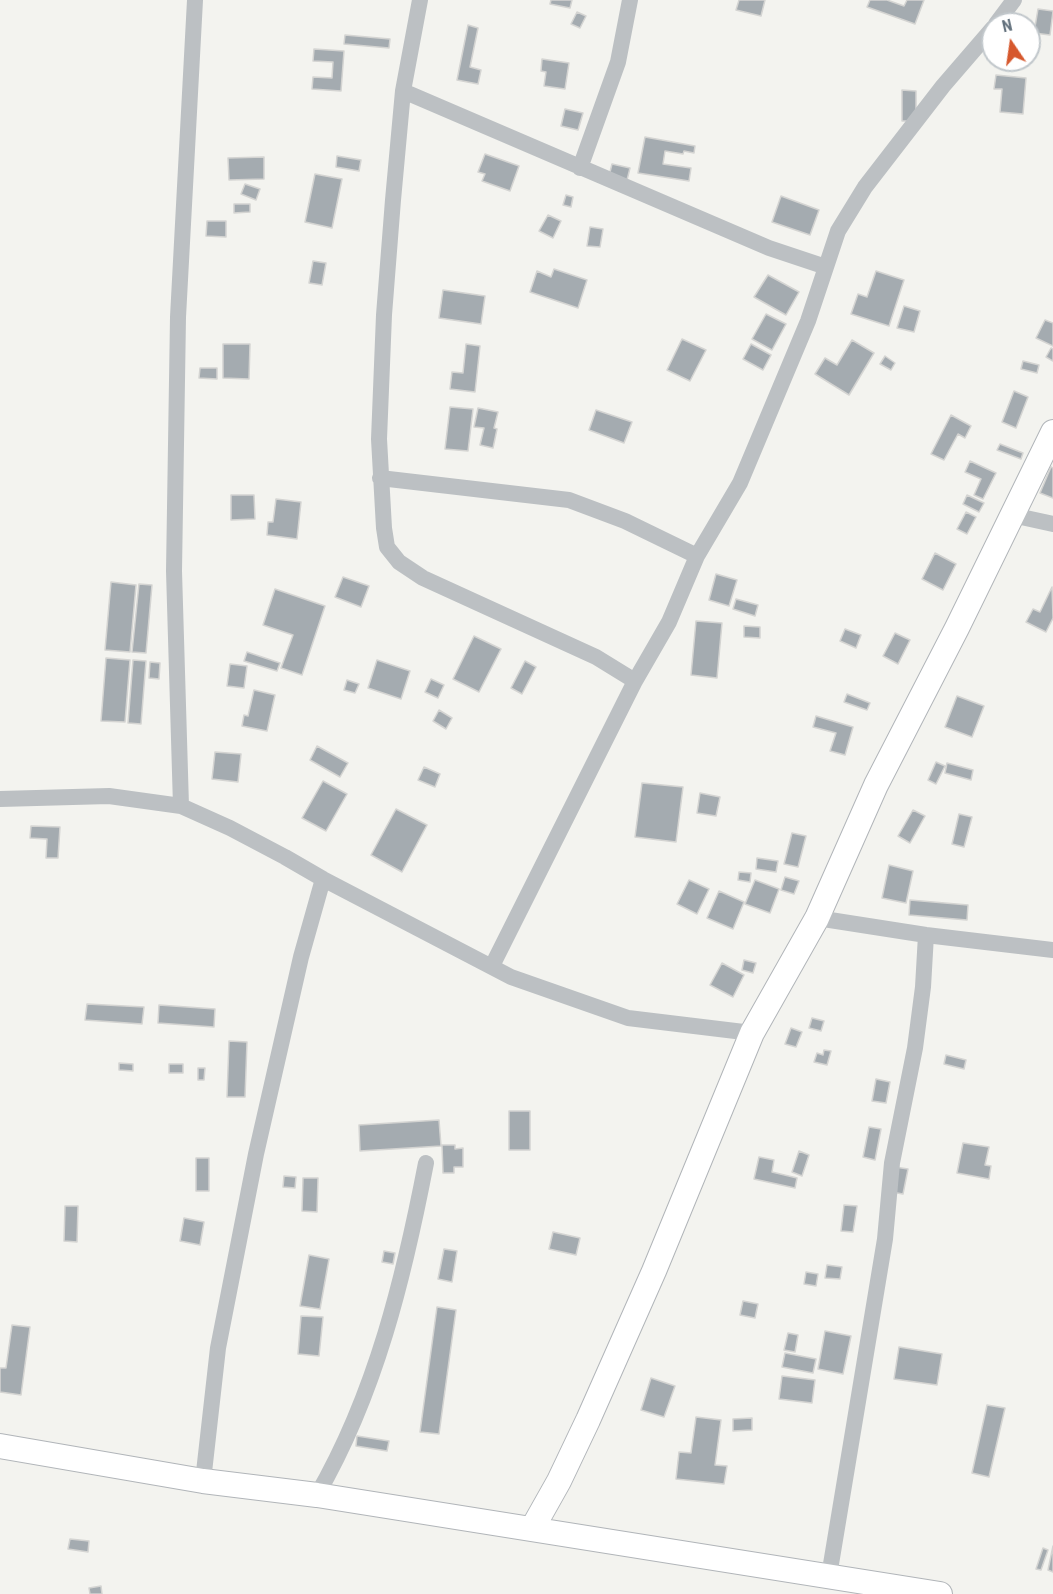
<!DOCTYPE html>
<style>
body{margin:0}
#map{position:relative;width:1053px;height:1594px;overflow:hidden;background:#f3f3ef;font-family:"Roboto Condensed",sans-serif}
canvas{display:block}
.north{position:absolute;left:981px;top:12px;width:60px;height:60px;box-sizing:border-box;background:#fff;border:2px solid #c1c7cb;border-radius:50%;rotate:347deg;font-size:16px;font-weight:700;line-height:24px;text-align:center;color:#64727e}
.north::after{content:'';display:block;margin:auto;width:21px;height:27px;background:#d6582d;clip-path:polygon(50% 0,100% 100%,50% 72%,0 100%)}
</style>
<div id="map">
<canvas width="1053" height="1594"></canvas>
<div class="north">N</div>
</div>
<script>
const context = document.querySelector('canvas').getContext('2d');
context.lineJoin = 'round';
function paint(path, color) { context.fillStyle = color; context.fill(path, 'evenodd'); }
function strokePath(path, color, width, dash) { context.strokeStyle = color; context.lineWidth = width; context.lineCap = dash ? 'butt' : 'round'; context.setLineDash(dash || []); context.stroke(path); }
const building = new Path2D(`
 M551 0H572L570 8 550 4Z
 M739 0H765L761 16 736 10Z
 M870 0H887L904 6 907 0H924L915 24 867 7Z
 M1038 9 1053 11 1050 35 1034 33Z
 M577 12 586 16 580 28 571 24Z
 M468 25 478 28 470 67 481 70 478 84 457 80Z
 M345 35 390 39 389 48 344 44Z
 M314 49 344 51 341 91 312 89 313 77 332 78 333 62 313 61Z
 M542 59 569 63 565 89 544 86 546 72 541 71Z
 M996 75 1026 78 1023 114 1000 112 1002 89H994Z
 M902 90 916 91V121H902Z
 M565 109 583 113 578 130 561 126Z
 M645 137 695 146 694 153 684 151 683 154 665 151 663 164 691 168 689 181 638 173Z
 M485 154 519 166 510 191 482 181 485 174 478 172Z
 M337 156 361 160 359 171 336 167Z
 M264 157V179L229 180 228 158Z
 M612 164 630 168 627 180 609 176Z
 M315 174 342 179 332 228 305 222Z
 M245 184 260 189 256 200 241 194Z
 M566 195 573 197 571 207 563 205Z
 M781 196 819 210 810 235 772 222Z
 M234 204H250V212L234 213Z
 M548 215 561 221 553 238 539 231Z
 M207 221H226V237L206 236Z
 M590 227 603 229 600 247 587 246Z
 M313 261 326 263 322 285 309 283Z
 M554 269 587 280 578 308 530 292 537 271 551 277Z
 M876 271 904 280 889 326 851 314 858 294 867 297Z
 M768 275 799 292 786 315 754 297Z
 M443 290 485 296 481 324 439 318Z
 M904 306 920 311 914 332 897 328Z
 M766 314 786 324 772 350 752 339Z
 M1045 320 1053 323V346L1036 338Z
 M682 339 706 350 690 381 667 370Z
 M852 340 874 353 849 395 815 374 825 358 837 365Z
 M223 344H250L249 379 223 378Z
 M466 344 480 346 475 392 450 389 452 372 463 373Z
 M751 344 771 355 763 370 743 359Z
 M1051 348 1053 349V361L1046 357Z
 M885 356 895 363 891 370 880 364Z
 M1023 361 1039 365 1037 373 1021 369Z
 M200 368H217V379L199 378Z
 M1014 391 1028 397 1016 428 1002 422Z
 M450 407 473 409 468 451 445 449Z
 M478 408 498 412 494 428 497 429 493 448 480 445 484 428 474 427Z
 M596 410 632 422 624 443 589 430Z
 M951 415 971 426 965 438 958 434 944 460 931 454Z
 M1000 444 1023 453 1021 459 997 450Z
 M970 461 996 473 983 499 974 495 981 479 965 472Z
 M1051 467 1053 468V498L1040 493Z
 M231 495H254L255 519 231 520Z
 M967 495 984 503 979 512 963 504Z
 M276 499 301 502 297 539 267 535 268 522H273Z
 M966 512 976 517 967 534 957 529Z
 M935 553 956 564 943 590 922 579Z
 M716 574 737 580 729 606 709 600Z
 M343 577 369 586 361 607 335 597Z
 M111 582 136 585 130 652 105 650Z
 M139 584 152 585 146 653 132 652Z
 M1052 587 1053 618 1046 632 1026 622 1033 609 1040 612Z
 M275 589 325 606 302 675 281 668 293 635 263 625Z
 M736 599 758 605 755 616 733 609Z
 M696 621 722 623 717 678 691 675Z
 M744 626 760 627V638L744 637Z
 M845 629 861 635 856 648 840 641Z
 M895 633 910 640 898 664 883 656Z
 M474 636 501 649 479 692 453 679Z
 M247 652 280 663 277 671 244 661Z
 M106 658 130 660 125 722 101 721Z
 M133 660 146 661 141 724 128 723Z
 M377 660 410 671 401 699 368 688Z
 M525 661 536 667 522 694 511 688Z
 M150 662 160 663 159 679 149 678Z
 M230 664 247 666 244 688 227 686Z
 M431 679 444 685 438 698 425 692Z
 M347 680 359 684 355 693 344 690Z
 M254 690 275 695 267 731 242 726 244 715 248 716Z
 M847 694 870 703 867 710 844 702Z
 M957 696 984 706 972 737 945 727Z
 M439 710 452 718 446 729 433 721Z
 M816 716 853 727 845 755 830 751 836 733 813 727Z
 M317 746 348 763 340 777 310 760Z
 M215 752 241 754 238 782 212 779Z
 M936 762 945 766 936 784 928 780Z
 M947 763 973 770 971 780 945 773Z
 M424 767 440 774 435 787 418 780Z
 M323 781 347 794 326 831 302 818Z
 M642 783 683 787 676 842 635 837Z
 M700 793 720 797 716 816 697 813Z
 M396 809 427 825 402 872 371 855Z
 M913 810 925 816 910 843 898 836Z
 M959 814 972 817 964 847 952 844Z
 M31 826 60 827 58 858H46L47 839 30 838Z
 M792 833 806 836 798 867 784 864Z
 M757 858 778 861 776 872 756 869Z
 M889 865 913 871 906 903 882 898Z
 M739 872 751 873 750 882 738 880Z
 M785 877 799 881 794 894 781 890Z
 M689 880 709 889 697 914 677 904Z
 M755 880 779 889 770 913 745 904Z
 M719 891 744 902 733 929 707 918Z
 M910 900 968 905 967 920 909 915Z
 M744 960 756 963 753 973 742 970Z
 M722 963 744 975 733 997 710 985Z
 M87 1004 144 1007 142 1024 85 1020Z
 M159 1005 215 1009 214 1027 158 1023Z
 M812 1018 824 1021 821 1031 809 1028Z
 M791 1028 802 1032 796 1047 785 1044Z
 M229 1041 247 1042 245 1097H227Z
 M824 1050 831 1051 827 1065 814 1062 817 1053 823 1055Z
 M946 1055 966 1060 964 1069 944 1064Z
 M119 1063 133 1064V1071L119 1070Z
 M169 1064H183V1073H169Z
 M198 1068H205L204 1080H198Z
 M876 1079 890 1082 886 1103 872 1101Z
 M509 1111H530V1150H509Z
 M439 1120 441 1146 360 1151 359 1125Z
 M869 1127 881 1129 875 1160 863 1157Z
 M963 1143 989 1147 985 1165 991 1166 989 1179 957 1173Z
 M442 1145H455V1149L463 1148V1167H454V1173H443Z
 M799 1151 809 1155 802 1176 792 1172Z
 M759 1157 774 1160 772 1172 797 1178 795 1188 754 1179Z
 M196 1158H209V1191H196Z
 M895 1167 908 1169 903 1194 891 1192Z
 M284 1176 296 1177 295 1188 283 1187Z
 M303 1178H318L317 1212 302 1211Z
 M844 1205 857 1206 853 1232 841 1231Z
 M65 1206H78L77 1242 64 1241Z
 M184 1218 204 1222 200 1245 180 1241Z
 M553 1232 580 1238 576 1255 549 1249Z
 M444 1249 457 1251 452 1282 438 1279Z
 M384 1251 395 1253 393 1264 382 1262Z
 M309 1255 329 1259 320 1309 300 1306Z
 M827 1265 842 1267 840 1279 825 1278Z
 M806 1272 818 1274 816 1286 804 1284Z
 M743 1301 758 1304 755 1318 740 1315Z
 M437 1307 456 1310 439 1434 420 1432Z
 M301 1316 323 1317 319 1356 298 1354Z
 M12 1325 30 1327 21 1395 0 1392V1368H6Z
 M825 1331 851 1336 843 1374 818 1369Z
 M788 1333 798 1335 795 1352 784 1350Z
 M899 1347 942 1354 937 1385 894 1379Z
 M785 1353 816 1359 813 1373 782 1367Z
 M782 1376 815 1380 812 1403 779 1399Z
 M651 1378 675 1386 664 1417 641 1410Z
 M987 1405 1005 1408 989 1477 972 1473Z
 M696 1417 721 1420 715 1465 727 1466 724 1484 676 1479 679 1452 691 1453Z
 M752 1418V1430L733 1431V1419Z
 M357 1436 389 1441 387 1451 356 1446Z
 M70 1539 89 1541 88 1552 68 1549Z
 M1053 1546V1572L1048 1570Z
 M1043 1548 1048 1550 1041 1570 1036 1569Z
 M101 1586 102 1594H90L89 1588Z`);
paint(building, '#a4abb0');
strokePath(building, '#d4d4d2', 1.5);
const secondary = new Path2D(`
 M0 1446 203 1481 317 1495 940 1594
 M532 1529 559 1481 588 1420 654 1271 752 1033 817 918 876 785 957 628 1053 432`);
strokePath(secondary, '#b1b5b9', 26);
strokePath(new Path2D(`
 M420 0 403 91 393 200 384 315 379 439 384 528 387 547 399 562 423 578 596 657 635 681
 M996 24 1014 0
 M403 91 769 248 826 267
 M580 168 618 62 630 0
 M380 478 569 500 625 521 697 556
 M1012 515 1053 524
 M0 799 109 796 181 806 230 828 285 857 323 879 511 977 628 1018 752 1033
 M181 806 174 571 178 317 195 0
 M817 918 926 935 1053 950
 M492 966 635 681 669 622 697 556 740 483 808 321 838 231 865 187 943 86 993 28
 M203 1481 218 1348 256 1154 301 957 323 879
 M317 1495C376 1393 404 1277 426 1163
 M829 1576 885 1239 892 1163 915 1048 923 987 926 935`), '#bcc0c3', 16);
strokePath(secondary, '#fff', 24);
</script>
